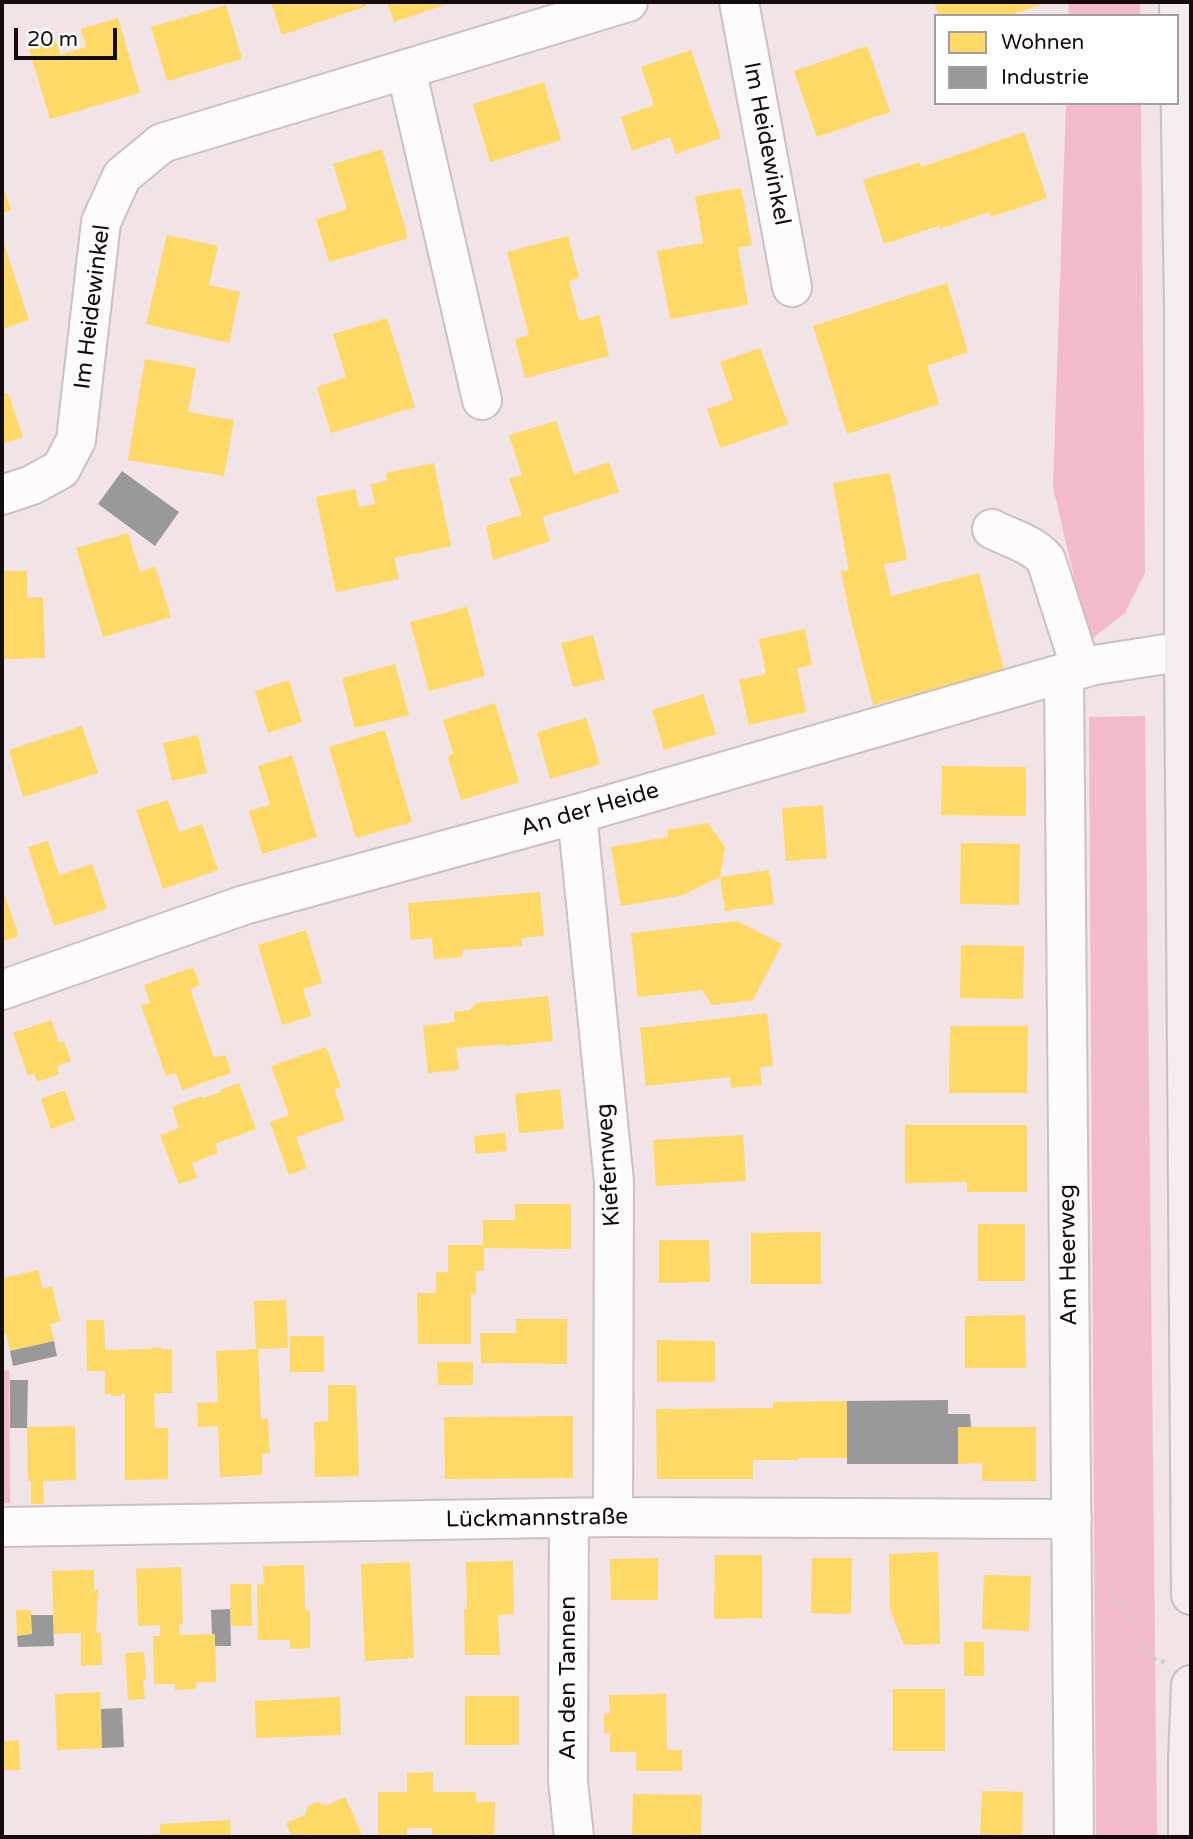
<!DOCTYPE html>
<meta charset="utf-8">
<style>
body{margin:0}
#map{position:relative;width:1193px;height:1839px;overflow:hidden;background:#f1e3e6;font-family:"Varela Round",sans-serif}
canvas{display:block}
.frame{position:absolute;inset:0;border:4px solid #150c0e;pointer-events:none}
.legend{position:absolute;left:934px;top:14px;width:245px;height:91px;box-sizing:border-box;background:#fff;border:2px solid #a19e9f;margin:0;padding:9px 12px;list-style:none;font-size:21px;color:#150c0e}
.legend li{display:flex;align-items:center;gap:14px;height:35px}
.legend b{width:35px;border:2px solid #a19e9f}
.scale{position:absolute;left:14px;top:28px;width:103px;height:32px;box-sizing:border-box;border:4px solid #150c0e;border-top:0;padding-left:9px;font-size:21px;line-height:24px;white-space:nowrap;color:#150c0e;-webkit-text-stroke:5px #fff;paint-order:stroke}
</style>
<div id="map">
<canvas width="1193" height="1839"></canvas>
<div class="frame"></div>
<ul class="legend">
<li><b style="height:19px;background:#ffd966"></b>Wohnen</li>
<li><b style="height:19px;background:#999"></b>Industrie</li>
</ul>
<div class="scale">20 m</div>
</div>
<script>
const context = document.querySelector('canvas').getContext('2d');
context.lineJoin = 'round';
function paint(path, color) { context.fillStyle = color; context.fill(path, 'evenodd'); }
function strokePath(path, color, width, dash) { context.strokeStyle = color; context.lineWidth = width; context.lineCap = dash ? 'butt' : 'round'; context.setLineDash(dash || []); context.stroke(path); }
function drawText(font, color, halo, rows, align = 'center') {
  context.font = font + ' "Varela Round",sans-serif'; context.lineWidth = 7; context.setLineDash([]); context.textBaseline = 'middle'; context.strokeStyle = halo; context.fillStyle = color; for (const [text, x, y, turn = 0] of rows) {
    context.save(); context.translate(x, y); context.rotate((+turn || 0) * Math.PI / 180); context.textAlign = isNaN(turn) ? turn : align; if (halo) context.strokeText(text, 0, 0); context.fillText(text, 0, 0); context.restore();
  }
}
paint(new Path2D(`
 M1069 2H1140V16H1068Z
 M1066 103H1141L1145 573 1125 613 1089 641 1053 487Z
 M1145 716 1157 1837H1096L1089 717Z
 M9 1370 10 1503H2V1371Z`), '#f3bbc9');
paint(new Path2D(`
 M271 2H366L367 6 282 35Z
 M387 2H443L444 5 394 22Z
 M934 2H1040V5L1007 16H939Z
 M226 5 242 59 167 81 151 27Z
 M118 18 140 93 50 119 28 46 55 38 60 55 86 47 81 29Z
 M867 46 890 112 817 137 794 71Z
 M691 50 721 138 676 154 670 137 632 151 621 117 654 105 641 67Z
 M544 82 561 140 490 162 473 104Z
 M1024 132 1047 198 991 217 989 212 939 229 941 225 884 244 863 180 920 162 921 167Z
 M382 149 408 238 329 262 316 219 347 209 333 164Z
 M2 183 11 210 2 214Z
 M741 188 752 245 738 248 748 305 670 319 657 251 703 243 695 196Z
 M167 235 218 246 209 285 240 292 229 343 146 324Z
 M568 236 579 278 569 281 579 321 599 315 609 356 525 378 515 339 529 335 507 252Z
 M2 238 29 320 2 329Z
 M947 283 968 352 927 366 939 404 847 434 813 326Z
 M387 318 415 407 331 433 317 387 346 377 333 334Z
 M760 348 788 424 720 448 707 409 733 400 720 362Z
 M145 359 196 368 188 412 234 420 224 476 128 460Z
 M8 393 23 437 2 444V394Z
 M556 421 574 474 609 462 619 492 542 517 550 541 493 560 486 526 522 515 509 479 522 475 509 435Z
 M434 463 451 546 394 558 399 579 336 592 316 497 355 489 359 507 375 504 371 484 387 481 386 473Z
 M890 473 907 560 884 564 891 596 979 573 1004 670 873 705 848 607 841 570 849 571 833 483Z
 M128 533 140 572 155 566 171 617 103 637 76 548Z
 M2 571H27V598L43 597 45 658 2 659Z
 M467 607 485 676 429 691 410 622Z
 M805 629 812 665 797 668 806 712 749 725 739 680 766 674 759 639Z
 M593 635 605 679 573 687 561 643Z
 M395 664 409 715 355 728 342 678Z
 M289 680 302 722 268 733 255 691Z
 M703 694 716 734 664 750 652 710Z
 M495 703 519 782 461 800 448 757 453 753 443 720Z
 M586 718 600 764 550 779 537 732Z
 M82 726 98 773 23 797 9 750Z
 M385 730 412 822 356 838 329 747Z
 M198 735 207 773 172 781 163 743Z
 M292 755 317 837 262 854 249 811 270 805 258 766Z
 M942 766 1026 767V816L941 815Z
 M168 800 179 832 202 824 218 870 163 889 136 810Z
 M823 805 827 858 786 861 782 808Z
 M708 823 725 847 720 877 683 895 621 906 611 847 668 837 667 830Z
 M48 841 59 875 92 864 107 909 54 926 28 847Z
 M961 843 1020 844 1019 905 960 904Z
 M769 870 774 904 725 911 720 877Z
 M2 888 19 936 2 942Z
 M540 892 544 936 521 938 522 946 462 950V957L434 959 432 938 411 940 408 903Z
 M737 921 782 944 753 1000 712 1005 702 990 638 997 631 933Z
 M306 930 322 983 303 989 311 1016 282 1025 258 945Z
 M961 945 1024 946 1023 999 960 998Z
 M193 967 200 985 190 989 214 1058 225 1055 231 1073 182 1090 176 1073 166 1076 141 1005 150 1003 144 985Z
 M548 996 553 1041 505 1046V1044L456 1048 459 1070 428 1073 423 1026 455 1022 454 1012 470 1010 476 1003Z
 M767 1013 773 1066 760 1067 762 1085 731 1088 730 1077 646 1086 640 1028Z
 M51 1020 59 1043 64 1041 71 1061 57 1066 59 1074 37 1082 34 1073 28 1076 13 1033Z
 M950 1026H1028L1027 1093H949Z
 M326 1047 341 1087 334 1089 345 1120 296 1137 307 1168 289 1175 270 1122 289 1115 271 1066Z
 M239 1083 256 1129 215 1144 218 1153 192 1163 197 1178 179 1184 160 1135 179 1128 172 1107 202 1096 203 1098 221 1092 220 1090Z
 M560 1089 564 1129 519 1133 515 1094Z
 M65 1090 75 1120 51 1129 41 1099Z
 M905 1125H1027V1192H967V1182L905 1183Z
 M505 1133 507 1151 476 1154 474 1136Z
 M743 1135 746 1181 656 1186 653 1140Z
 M515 1204H571V1249L484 1248V1271H476V1294H471V1344H418L417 1293H436V1272H448V1245H483V1220H515Z
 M978 1224H1025V1281H978Z
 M821 1232V1284H751V1233Z
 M659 1240H709L710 1282 659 1283Z
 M38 1270 43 1289 52 1286 60 1321 50 1324 54 1341 10 1351 6 1334 2 1335V1278Z
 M286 1300 288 1348 256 1349 254 1301Z
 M1025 1315 1026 1368H965V1316Z
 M516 1319H567V1364L481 1363 480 1333H516Z
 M86 1320H104L105 1350 152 1349V1348L161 1347V1349H172V1393H154L155 1428H168V1479L125 1480V1393L121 1394V1396H111V1394H105V1371H87Z
 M290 1336H324V1372H290Z
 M657 1340 715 1341V1382H657Z
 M258 1349 261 1419H268L270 1453 262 1454V1475L220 1477 218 1426 198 1427 197 1403 218 1402 216 1351Z
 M437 1362H473V1385H438Z
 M328 1385H356L359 1476 315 1477 314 1422 328 1421Z
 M847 1401V1458H798V1460H753V1479H657L656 1409 773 1408V1402Z
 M573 1416V1478L445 1479 444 1417Z
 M75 1426 76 1480 43 1481 44 1504H31V1481H28L27 1427Z
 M958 1427H1036V1481H982V1463L958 1464Z
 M938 1552 940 1644 904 1645 890 1609 889 1554Z
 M715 1555H762V1618L714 1619Z
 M658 1558V1600H611L610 1559Z
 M812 1558H852L851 1614 811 1613Z
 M513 1561 514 1614 498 1615 500 1655H465L464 1609H467L466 1562Z
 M410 1562 414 1658 365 1661 361 1564Z
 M304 1565 305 1610 310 1611V1648L290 1649V1640H258L257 1584 264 1585 263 1566Z
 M181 1567 183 1625 179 1624 180 1635 215 1634 216 1682H196V1689L175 1690V1684H154L153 1636H160V1625L138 1626 136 1569Z
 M94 1570V1590H98L96 1633H101L102 1665 81 1666V1633L54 1634 52 1571Z
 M984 1575 1031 1576 1029 1631 982 1629Z
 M230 1584H251L252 1626H231Z
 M16 1610H31L32 1634 17 1636Z
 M964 1642H984V1676H964Z
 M144 1652 146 1680H143L145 1699 128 1700 125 1653Z
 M893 1689H945V1751H893Z
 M100 1692 102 1748 57 1750 55 1694Z
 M666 1694 667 1750H682V1771H636V1752H610V1733H604V1714H610L609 1695Z
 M465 1696H519V1745H465Z
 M340 1697 341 1735 256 1738 255 1701Z
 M19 1740 20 1770H2V1741Z
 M433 1772V1792H476V1802H495L494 1837H432V1828H407V1837H378V1792H407V1773Z
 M982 1791 1023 1792 1022 1837H980Z
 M633 1794 702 1795 701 1837H632Z
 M345 1797 363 1837H292L286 1823 305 1815 308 1806 317 1802 326 1806Z
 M230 1820 231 1837H147V1835L160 1834V1824Z`), '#ffd966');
paint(new Path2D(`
 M122 471 179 512 155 546 98 504Z
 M54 1341 57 1356 13 1366 10 1351Z
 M10 1380H28L27 1428H10Z
 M948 1400V1414H970L971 1427H958V1464H847V1401Z
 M230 1609 231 1646H215V1634H212L211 1610Z
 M31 1615H53L54 1646 18 1647 17 1636 32 1634Z
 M122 1708 124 1747 102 1748 101 1709Z`), '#999');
const minor = new Path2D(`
 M739 2 792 287
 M406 69 482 400
 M2 495 32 485 61 469 76 440 101 222 122 176 162 143 628 2
 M992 529C1009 538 1034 544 1046 560L1081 669
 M1064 673 1074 1837
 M577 814 614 1182 613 1517
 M2 990 244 905 577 814 1064 673 1095 665 1191 650
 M569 1518 568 1781 574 1837
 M2 1527 613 1517 1072 1519`);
const major = new Path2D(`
 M1179 2 1184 307V652L1191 1595
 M1188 1837V1760L1191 1685`);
strokePath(minor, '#cbc0c2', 42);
strokePath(major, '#c7bfc1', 42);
strokePath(new Path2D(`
 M1110 1586 1151 1658 1164 1662`), '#d0cbcc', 4.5, [3.5, 5]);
strokePath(minor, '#fdfbfb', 38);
strokePath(major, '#f4ecee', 38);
drawText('23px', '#150c0e', '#fff', [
 ["Im Heidewinkel",766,144,79],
 ["Im Heidewinkel",93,307,-83],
 ["An der Heide",590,810,-16],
 ["Kiefernweg",609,1165,-94],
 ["Am Heerweg",1069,1255,-91],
 ["Lückmannstraße",537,1519,-1],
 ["An den Tannen",569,1678,-90]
]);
</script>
